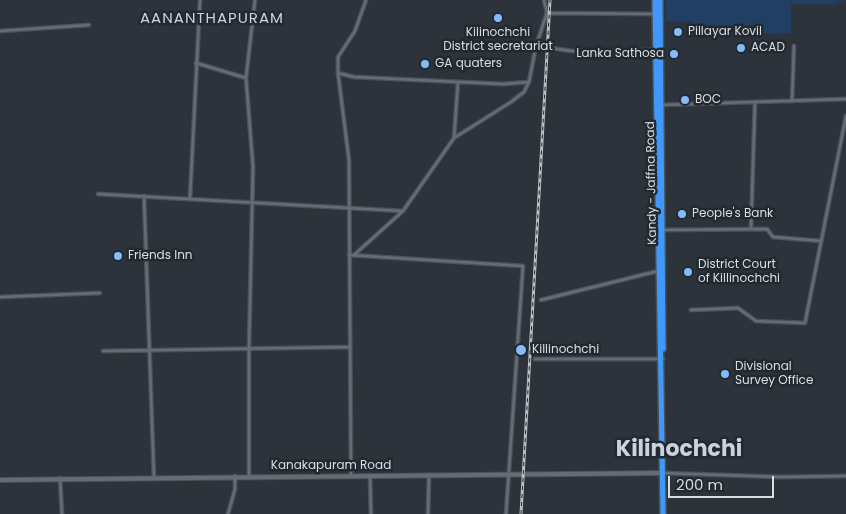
<!DOCTYPE html>
<style>
body{margin:0}
#map{position:relative;width:846px;height:514px;overflow:hidden;background:#2c333b;font-family:Poppins,sans-serif}
canvas{display:block}
.scale{position:absolute;left:668px;top:476px;width:106px;height:22px;box-sizing:border-box;border:2px solid #dadee3;border-top:0;padding-left:6px;font-size:15px;line-height:18px;white-space:nowrap;color:#dadee3;-webkit-text-stroke:4px #222930;paint-order:stroke}
</style>
<div id="map">
<canvas width="846" height="514"></canvas>
<div class="scale">200 m</div>
</div>
<script>
const context = document.querySelector('canvas').getContext('2d');
context.lineJoin = 'round';
function paint(path, color) { context.fillStyle = color; context.fill(path, 'evenodd'); }
function strokePath(path, color, width, dash) { context.strokeStyle = color; context.lineWidth = width; context.lineCap = dash ? 'butt' : 'round'; context.setLineDash(dash || []); context.stroke(path); }
function drawText(font, color, halo, rows, align = 'center') {
  context.font = font + ' Poppins,sans-serif'; context.lineWidth = 5; context.setLineDash([]); context.textBaseline = 'middle'; context.strokeStyle = halo; context.fillStyle = color; for (const [text, x, y, turn = 0] of rows) {
    context.save(); context.translate(x, y); context.rotate((+turn || 0) * Math.PI / 180); context.textAlign = isNaN(turn) ? turn : align; if (halo) context.strokeText(text, 0, 0); context.fillText(text, 0, 0); context.restore();
  }
}
paint(new Path2D(`
 M666 0H845L835 4H791V33L693 35 691 21H666Z`), '#203f62');
const street = new Path2D(`
 M366 0 355 31 338 57V73L354 77 503 84 529 82 536 46
 M544 0 547 13
 M0 31 89 25
 M654 50 572 51 536 46 547 13 656 14
 M196 63 246 78
 M338 73 349 160 351 475
 M792 101 794 46
 M660 105 846 99
 M454 138 458 82
 M98 194 403 211
 M144 196 154 478
 M190 198 200 0
 M751 228 755 102
 M661 230 767 229 773 237 821 241
 M349 255 523 266 506 514
 M354 255 403 211 454 138 511 102 524 92 529 82
 M0 297 100 293
 M541 300 658 271
 M691 310 738 308 756 321 805 323 846 116
 M103 351 350 347
 M535 359H663
 M663 473 781 477 846 476
 M249 476V349L253 167 246 78 255 0
 M370 476 371 514
 M60 478 62 514
 M228 514 235 489V476
 M428 514 429 476`);
const secondary = new Path2D(`
 M0 480 662 473`);
const highway = new Path2D(`
 M655 0 663 514
 M660 0 663 349`);
strokePath(street, '#4b5158', 5);
strokePath(secondary, '#4b5158', 6);
strokePath(highway, '#4b5158', 8);
strokePath(street, '#646c75', 2.5);
strokePath(secondary, '#646c75', 4);
strokePath(highway, '#4099fa', 5);
const rail = new Path2D(`
 M521 514 550 0`);
strokePath(rail, '#babfc5', 3);
strokePath(rail, '#222930', 1, [4]);
for (const [x, y, r, color] of [
 [498,18,5,"#85bbfb"],
 [678,32,5,"#85bbfb"],
 [741,48,5,"#85bbfb"],
 [674,54,5,"#85bbfb"],
 [425,64,5,"#85bbfb"],
 [685,100,5,"#85bbfb"],
 [682,214,5,"#85bbfb"],
 [118,256,5,"#85bbfb"],
 [688,272,5,"#85bbfb"],
 [521,350,6,"#85bbfb"],
 [725,374,5,"#85bbfb"]
]) { const dot = new Path2D(); dot.arc(x, y, r, 0, 2 * Math.PI); context.fillStyle = color; context.fill(dot); strokePath(dot, '#222930', 2); }
drawText('12px', '#dadee3', '#222930', [
 ["Pillayar Kovil",688,32],
 ["Kilinochchi",498,33,"center"],
 ["District secretariat",498,47,"center"],
 ["ACAD",751,48],
 ["Lanka Sathosa",664,54,"right"],
 ["GA quaters",435,64],
 ["BOC",695,100],
 ["People's Bank",692,214],
 ["Friends Inn",128,256],
 ["District Court",698,265],
 ["of Killinochchi",698,279],
 ["Killinochchi",532,350],
 ["Divisional",735,367],
 ["Survey Office",735,381]
], 'left');
drawText('12px', '#dadee3', '#222930', [
 ["Kandy - Jaffna Road",652,183,-91],
 ["Kanakapuram Road",331,466]
]);
context.letterSpacing = '1px';
drawText('15px', '#cad3dd', '#222930', [
 ["AANANTHAPURAM",212,19]
]);
context.letterSpacing = '0px';
drawText('bold 22px', '#cad3dd', '#222930', [
 ["Kilinochchi",679,450]
]);
</script>
